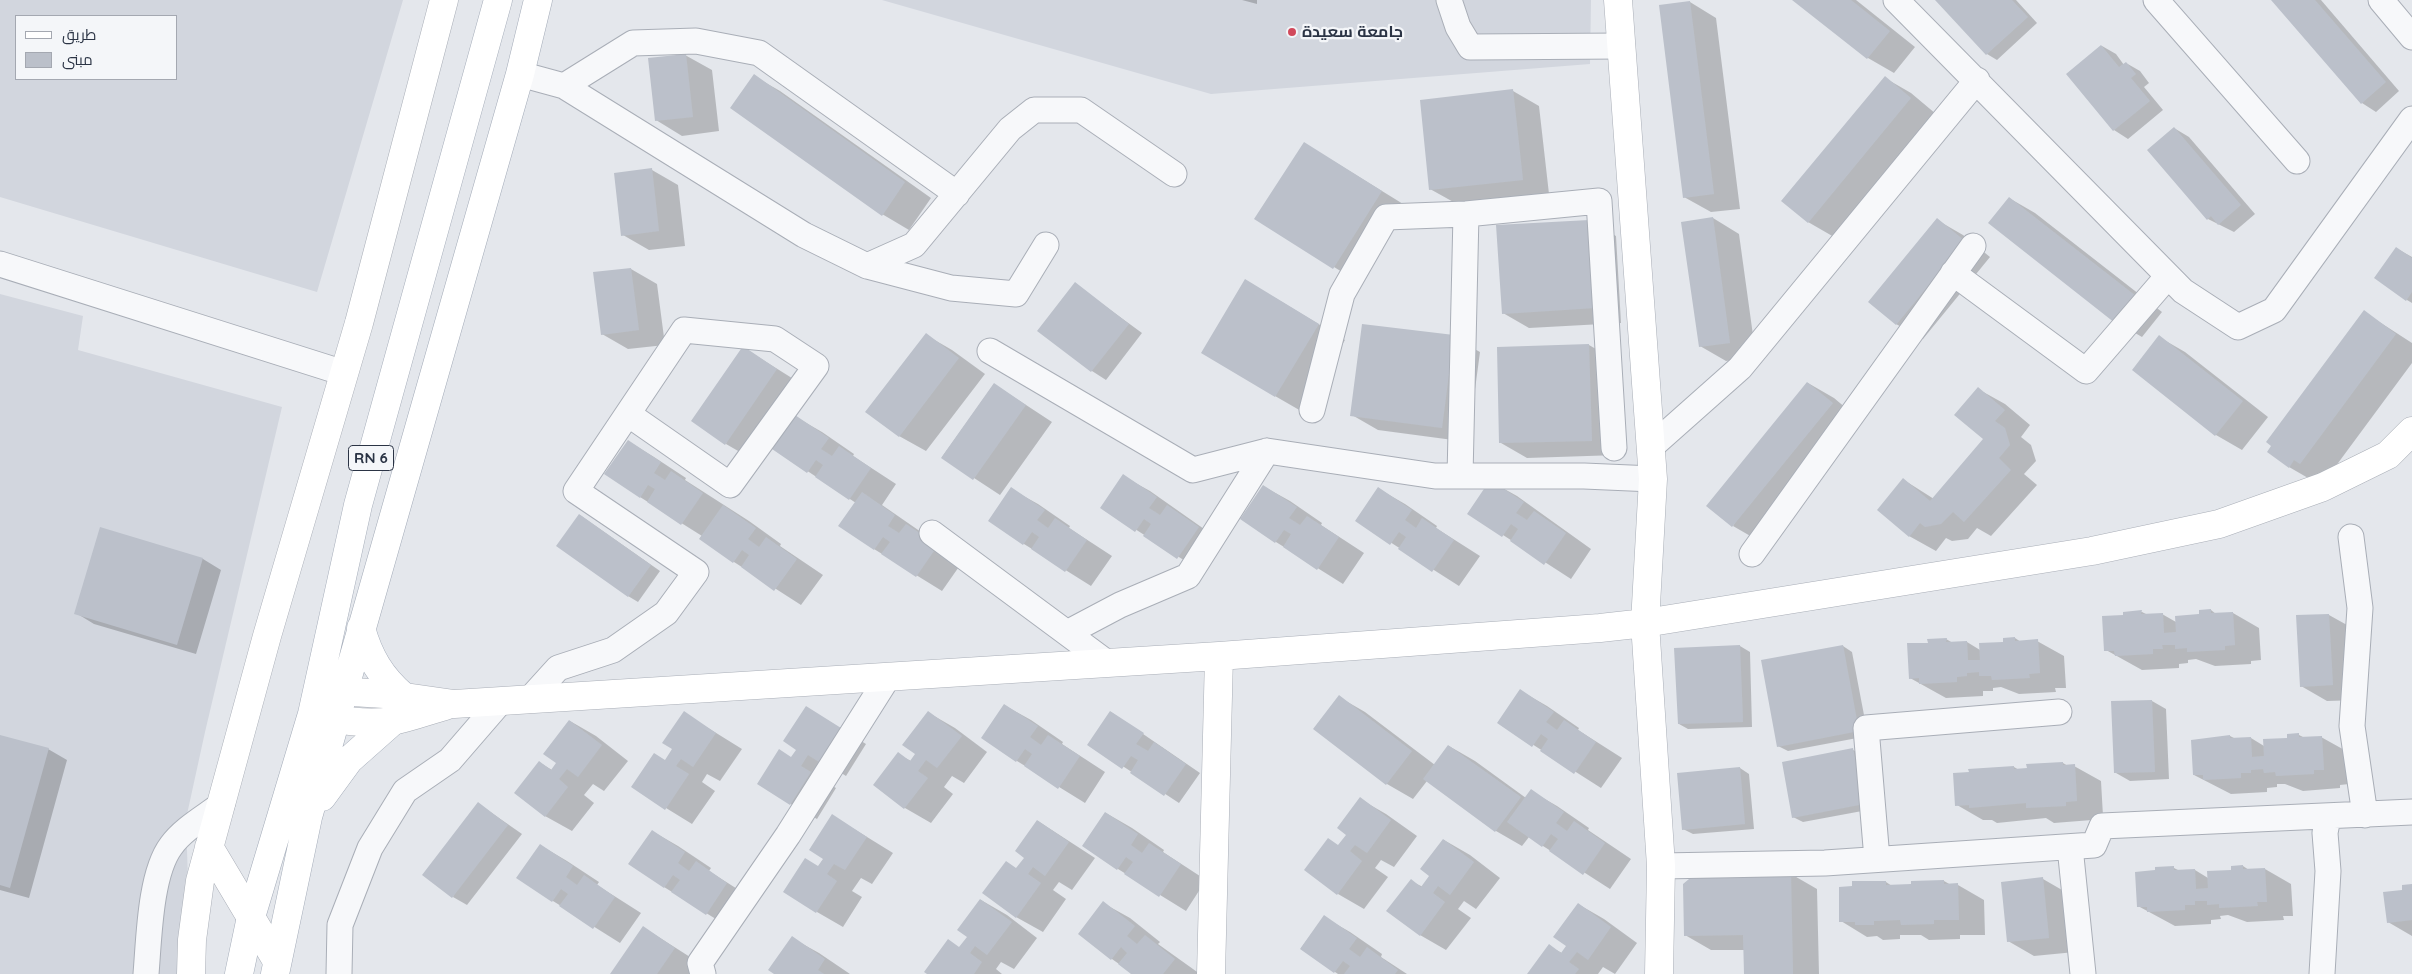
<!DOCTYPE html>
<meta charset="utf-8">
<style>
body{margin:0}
#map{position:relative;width:2412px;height:974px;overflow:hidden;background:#e4e7ec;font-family:Quicksand,Cairo,sans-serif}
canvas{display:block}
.legend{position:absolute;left:15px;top:15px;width:162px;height:65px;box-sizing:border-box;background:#f4f6f9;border:1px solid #a4a8b1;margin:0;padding:6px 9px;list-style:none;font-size:15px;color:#2b3445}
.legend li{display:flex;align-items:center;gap:10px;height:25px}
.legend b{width:25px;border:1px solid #a4a8b1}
</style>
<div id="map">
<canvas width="2412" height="974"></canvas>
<ul class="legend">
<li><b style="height:6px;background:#fff"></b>طريق</li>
<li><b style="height:14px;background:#bbc0ca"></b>مبنى</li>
</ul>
</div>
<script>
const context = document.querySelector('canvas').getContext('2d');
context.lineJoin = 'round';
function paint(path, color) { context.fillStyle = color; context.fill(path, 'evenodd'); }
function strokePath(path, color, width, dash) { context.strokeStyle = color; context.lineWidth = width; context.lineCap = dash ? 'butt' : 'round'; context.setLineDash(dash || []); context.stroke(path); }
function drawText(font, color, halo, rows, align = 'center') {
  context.font = font + ' Quicksand,Cairo,sans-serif'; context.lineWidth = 4.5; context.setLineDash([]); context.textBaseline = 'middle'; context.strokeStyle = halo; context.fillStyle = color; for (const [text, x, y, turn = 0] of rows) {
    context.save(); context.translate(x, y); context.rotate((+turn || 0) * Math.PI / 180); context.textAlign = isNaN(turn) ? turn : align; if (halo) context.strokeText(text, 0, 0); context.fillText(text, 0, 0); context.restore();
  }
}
paint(new Path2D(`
 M0 0H403L317 292 0 197ZM16 16H176V79H16Z
 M882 0H1591L1590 64 1211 94Z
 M0 294 83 316 78 350 282 407 205 732 186 819 191 974H0Z`), '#d2d6de');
paint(new Path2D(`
 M1242 0H1257V4Z
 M1794 0H1856L1915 47 1894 73 1868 58Z
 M1937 0H2016L2037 23 1997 60 1987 54Z
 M2273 0H2321L2399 91 2376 112 2362 103Z
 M1690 2 1716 18 1740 209 1711 212 1684 197Z
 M2102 46 2116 54 2124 65 2126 63 2140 71 2149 83 2144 87 2163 110 2128 139 2114 130Z
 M685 55 712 70 719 131 682 136 656 120Z
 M754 76 780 91 931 198 909 230 882 214Z
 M1885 78 1911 93 1936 114 1834 237 1808 222Z
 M1513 91 1539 106 1549 194 1457 204 1430 189Z
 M2174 128 2189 137 2255 214 2234 232 2208 219Z
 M1330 159 1408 207 1360 283 1256 219Z
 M652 170 678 185 685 246 649 250 623 235Z
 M2009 198 2035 213 2162 312 2142 337 2116 322Z
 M1713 218 1739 234 1756 357 1726 361 1700 346Z
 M1937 220 1963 235 1990 257 1923 339 1896 324Z
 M1589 221 1616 236 1621 323 1529 328 1503 313Z
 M2396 248 2412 257V303L2407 300Z
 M631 269 657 284 665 345 628 349 602 334 595 273Z
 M1075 284 1142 333 1106 380 1092 371 1039 331Z
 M1272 296 1345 340 1301 411 1275 396Z
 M2364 312 2412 343V363L2327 478 2315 482 2289 467Z
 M926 335 952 350 985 374 926 451 899 436Z
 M1453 337 1480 352 1468 442 1378 430 1352 415Z
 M2159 337 2185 352 2268 417 2242 450 2216 435Z
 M1589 345 1615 360 1618 455 1527 458 1501 443 1498 348Z
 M744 348 803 385 752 459 726 444Z
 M1808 383 1834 398 1859 419 1759 541 1733 526Z
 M994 384 1052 422 1000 495 942 457Z
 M1978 389 2005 404 2030 425 2021 437 2031 445 2036 461 2024 474 2037 485 1991 536 1977 528 1968 539 1952 541 1946 538 1936 551 1909 536 1904 480 1934 499 1985 438Z
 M796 417 822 432 854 454 853 456 896 484 882 505 963 561 942 591 874 549 856 503 774 449Z
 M628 441 654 457 686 478 685 480 749 521 781 544 780 546 823 575 801 605 734 562 700 538 702 536 640 497Z
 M1123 476 1150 491 1224 543 1204 573 1102 508Z
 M1490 481 1517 496 1591 549 1571 579 1469 513Z
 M1263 486 1290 501 1322 523 1321 525 1364 553 1343 584 1276 542Z
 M1011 489 1038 504 1070 526 1069 528 1112 556 1091 586 1024 544Z
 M1379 489 1405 504 1437 526 1436 528 1480 556 1459 586 1357 521Z
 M580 515 660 571 638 602 628 596Z
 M101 529 203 559 221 570 196 654 94 624 76 613Z
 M2211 610 2216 614 2233 613 2259 628 2261 660 2251 661V664L2215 666 2196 659 2188 660V663L2179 664V668L2142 670 2106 650 2124 613 2142 612 2148 615 2162 614 2176 622Z
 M2329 615 2356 630 2359 700 2327 701 2301 686 2297 616Z
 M2015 638 2021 642 2037 641 2064 656 2066 688H2055L2056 692 2019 694 2001 687 1993 688V691H1983V696L1946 698 1910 678 1929 644 1946 639 1953 643 1967 642 1980 650Z
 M1740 646 1750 652 1752 727 1688 729 1679 724 1676 649Z
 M1843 646 1852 652 1868 736 1788 751 1778 746Z
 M1521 691 1547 706 1579 728 1578 730 1622 758 1601 788 1499 723Z
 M1339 697 1365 712 1435 765 1449 746 1475 761 1526 798 1531 791 1557 806 1589 828 1588 830 1631 859 1610 889 1529 837 1522 846 1496 831 1427 781 1413 799 1387 784 1315 729Z
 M2152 701 2166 709 2169 779 2130 781 2116 773Z
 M1004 705 1031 720 1063 742 1062 744 1105 772 1085 803 1017 761Z
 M806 707 866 744 846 776 835 769 826 782 836 788 817 819 791 804 792 758 798 750Z
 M1111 712 1200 773 1179 803 1089 744Z
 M684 713 742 749 720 781 707 774 702 782 715 791 692 824 666 808 665 761 674 749Z
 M929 713 955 728 987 752 964 783 952 776 944 787 953 794 931 823 905 808 875 785 898 754 911 761 917 754Z
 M570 721 596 736 628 761 604 791 593 784 584 795 594 803 572 831 545 816 539 762 552 770 557 763Z
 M2299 735 2305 738 2321 737 2348 752 2349 784 2340 785V788L2303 791 2285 784H2277V787L2267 788V792L2231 794 2194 775 2192 741 2230 736 2236 739 2251 738 2264 746Z
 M0 736 48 749 67 760 29 898 0 890Z
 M1853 750 1863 755 1873 809 1803 822 1793 817Z
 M2063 763 2068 766H2074L2101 781 2103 816 2092 817V820L2054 823 2046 818 1997 823 1992 820H1983L1957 805 2014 767 2019 770Z
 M1740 768 1749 774 1754 829 1693 834 1683 829Z
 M1360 799 1386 814 1417 836 1394 867 1381 860 1375 868 1388 877 1364 909 1338 894 1348 835Z
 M479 804 522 834 467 905 453 897Z
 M1106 813 1132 828 1164 850 1163 852 1206 880 1186 911 1118 869Z
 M833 816 893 853 872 884 861 878 852 891 862 897 843 927 817 912 818 867 824 858Z
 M1038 821 1095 858 1072 890 1059 882 1053 890 1066 899 1043 932 1016 917 1017 869 1026 857Z
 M652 831 678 846 711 868 709 871 753 899 732 929 664 887Z
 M1444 840 1470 855 1500 878 1476 909 1464 901 1458 909 1471 918 1446 950 1420 935 1411 881 1423 887 1431 876Z
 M540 845 567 861 599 882 597 885 641 913 620 943 553 901Z
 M2243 866 2249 870 2265 869 2291 884 2293 916H2283L2284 920 2247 922 2228 915 2220 916 2221 919 2211 920V924L2175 926 2138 906 2174 868 2180 871 2195 870 2208 878Z
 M1791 874 1817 889 1819 974H1745V950H1711L1685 935Z
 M2043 879 2069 894 2075 952 2034 956 2008 941Z
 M1944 881 1951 885H1958L1984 900 1985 935H1960V939L1929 940 1921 935H1900V939L1883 940 1877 936 1867 937 1841 921 1854 883 1886 882 1892 886 1913 885Z
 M2412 885V936L2388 922 2404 891Z
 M981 900 1007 915 1037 938 1014 969 1001 962 996 969 1002 974H929L960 948 969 936Z
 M1103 903 1130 918 1160 942 1158 944 1200 974H1133L1112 959Z
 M1578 904 1604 919 1637 943 1615 974 1603 967 1598 974H1529L1549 946 1562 953 1567 946Z
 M1324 917 1350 932 1382 954 1381 957 1407 974H1338L1335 972 1301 948Z
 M643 927 701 964 694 974H611Z
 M792 938 819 953 850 974H776Z`), '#0003');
paint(new Path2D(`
 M1792 0H1851L1890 31 1867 59Z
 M1935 0H2012L2028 17 1986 55Z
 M2271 0H2315L2386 82 2361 104Z
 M1690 1 1714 194 1683 198 1659 5Z
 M2101 45 2119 67 2126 62 2136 74 2131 78 2150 101 2113 131 2066 74Z
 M686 54 693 117 655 121 648 58Z
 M754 74 905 182 882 216 730 108Z
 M1885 76 1911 98 1808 223 1781 201Z
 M1513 89 1523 180 1429 190 1420 100Z
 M2174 127 2241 205 2218 225 2211 216 2207 220 2147 150Z
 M1304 142 1382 191 1333 269 1254 219Z
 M652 168 659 231 621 236 614 173Z
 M2009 197 2136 296 2115 323 1988 223Z
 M1713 217 1730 343 1699 347 1681 222Z
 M1937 218 1965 241 1896 325 1868 302Z
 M1589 220 1595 308 1502 314 1496 225Z
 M2396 247 2412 258V292L2406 301 2374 278Z
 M631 268 639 330 601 335 593 272Z
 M1245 279 1319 324 1275 397 1201 353Z
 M1075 282 1129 324 1091 372 1037 331Z
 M2364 310 2396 334 2300 464 2294 460 2289 468 2267 452 2271 446 2266 442Z
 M1362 324 1454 335 1442 428 1350 416Z
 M926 333 959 358 899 437 865 412Z
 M2159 335 2243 401 2215 436 2132 370Z
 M1589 344 1592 441 1499 443 1497 347Z
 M743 346 777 369 725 445 691 421Z
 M1807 382 1833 403 1732 527 1706 506Z
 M994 383 1026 405 973 480 941 458Z
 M1978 387 2005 410 1995 421 2005 428 2010 445 1999 458 2011 470 1964 522 1953 512 1941 524 1925 527 1920 523 1909 537 1877 510 1903 478 1930 501 1983 439 1954 415Z
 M795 415 829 438 821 449 832 456 839 446 871 468 849 500 815 477 823 465 816 460 807 473 772 449Z
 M628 440 661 462 654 473 665 480 671 471 703 493 681 525 647 502 655 489 648 485 640 498 604 474Z
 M1123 474 1157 497 1149 508 1160 515 1167 505 1199 527 1177 559 1143 536 1151 524 1144 519 1135 532 1100 508Z
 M1490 480 1524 502 1516 513 1527 520 1534 511 1566 533 1544 565 1510 541 1518 529 1511 524 1502 537 1467 514Z
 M1263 485 1297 507 1289 518 1300 525 1307 516 1339 537 1317 570 1283 547 1291 534 1284 530 1275 543 1240 519Z
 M1011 487 1045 510 1037 520 1048 528 1055 518 1087 540 1065 572 1031 549 1039 537 1032 532 1023 545 988 521Z
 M1378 487 1412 510 1405 520 1416 528 1422 518 1454 540 1432 572 1398 549 1406 537 1399 532 1390 545 1355 521Z
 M862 492 895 515 888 526 899 533 906 524 938 545 916 577 881 554 890 542 883 537 874 550 838 526Z
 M723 505 756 528 748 539 759 547 766 537 797 559 774 591 741 567 749 555 742 550 733 563 699 539Z
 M579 514 651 565 628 597 556 546Z
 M100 527 203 558 177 645 74 614Z
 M2211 609V613L2233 612 2235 645 2225 646V650L2187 652V648L2175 649V645H2162L2163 649H2153V654L2115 656 2114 651H2104L2102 616 2123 615V612L2142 610 2141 614 2163 613 2164 633 2176 632 2175 616 2199 614V610Z
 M2329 614 2333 685 2300 687 2296 615Z
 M2015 637V641L2038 639 2040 673 2029 674 2030 678 1992 680 1991 676H1979V672L1967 673V676L1957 677V682L1919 684V678L1909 679 1907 643H1928L1927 639 1947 638 1946 642 1967 641 1968 660H1980L1979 643 2003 642V638Z
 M1740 645 1743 722 1678 724 1674 648Z
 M1843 645 1859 731 1777 747 1761 660Z
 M1520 689 1554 712 1546 722 1557 730 1564 720 1596 742 1574 774 1540 751 1548 739 1541 734 1532 747 1497 723Z
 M1339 695 1412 751 1386 785 1313 729Z
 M2152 700 2155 772 2114 773 2111 701Z
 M1004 704 1038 726 1030 737 1041 745 1048 735 1080 756 1058 789 1024 766 1032 754 1025 749 1016 762 981 738Z
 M806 706 841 728 819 762 808 755 801 766 811 772 790 805 757 784 779 749 791 757 796 750 783 741Z
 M684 711 716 733 693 767 681 759 676 766 689 774 665 810 631 787 654 753 665 760 672 749 662 743Z
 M928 711 962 736 937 768 926 760 918 771 928 778 904 809 873 785 898 752 910 761 915 754 902 745Z
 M1110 711 1144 733 1136 744 1148 751 1154 742 1186 764 1164 796 1130 773 1138 760 1131 756 1122 769 1087 745Z
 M569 720 602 745 578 777 567 769 559 779 568 787 545 817 514 793 539 761 551 770 556 763 543 754Z
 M2299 733V737L2322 736 2324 770H2314V774L2276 776 2275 772 2264 773 2263 769 2251 770V773H2241V778L2203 780V775H2193L2191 740 2230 735V738L2251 737 2252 757 2264 756 2263 739 2287 738V734Z
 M0 735 49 748 10 888 0 885Z
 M1448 745 1521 797 1495 832 1423 779Z
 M1853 748 1864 804 1792 818 1782 762Z
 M2063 762V765L2075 764 2077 801 2066 802V806L2026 808V803L1969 808V805L1955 806 1953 773 1969 772 1968 769 2014 766V769L2027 768 2026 764Z
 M1740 767 1745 824 1682 830 1677 773Z
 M1531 789 1564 812 1556 823 1567 831 1574 821 1605 843 1583 875 1549 851 1558 839 1551 834 1542 847 1507 822Z
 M1360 797 1391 820 1367 853 1355 845 1350 851 1362 861 1337 895 1304 870 1328 838 1338 845 1346 835 1337 828Z
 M478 802 508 825 452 898 422 875Z
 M1105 812 1138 834 1131 845 1142 853 1149 843 1181 864 1159 897 1124 874 1133 862 1126 857 1117 870 1082 846Z
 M832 814 867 837 845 870 834 864 827 874 837 881 816 913 783 892 805 858 818 866 823 859 809 850Z
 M1037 820 1069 842 1045 876 1033 867 1028 874 1041 883 1016 918 982 893 1006 861 1016 868 1024 858 1015 851Z
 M652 830 685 852 678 863 689 871 696 861 727 883 706 915 671 892 680 880 673 875 664 888 628 864Z
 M1443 839 1474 862 1450 895 1438 886 1433 893 1445 902 1420 936 1386 911 1411 879 1421 887 1429 876 1420 869Z
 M540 844 573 866 566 877 577 885 584 875 615 897 593 929 559 906 568 894 561 889 552 902 516 878Z
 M2243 865V869L2265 868 2267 902H2257L2258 906 2219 908V904L2207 905V901H2195V905H2185V910L2147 912V907H2137L2135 872 2155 870V867L2174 866V870L2195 869 2196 889 2208 888 2207 871 2231 870V866Z
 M1791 873 1793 974H1744L1743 935 1684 936 1683 884 1695 874Z
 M2043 877 2049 938 2007 942 2001 882Z
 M1944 880V884L1958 883 1959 920H1934V924L1901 925 1900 920 1874 921V925H1855V922H1839V887L1852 886V881H1886V885L1911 884V881Z
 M2412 884V920L2387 923 2383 892 2402 890V885Z
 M980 899 1012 922 987 955 975 946 970 953 982 962 974 974H927L924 972 948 939 959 947 967 937 957 930Z
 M1103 901 1135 926 1127 936 1137 944 1145 935 1175 959 1163 974H1131L1118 964 1127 953 1121 947 1111 960 1078 934Z
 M1578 903 1611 927 1588 960 1577 952 1569 962 1579 969 1575 974H1527L1549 944 1561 953 1566 946 1553 937Z
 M1324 915 1357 938 1349 949 1360 957 1367 947 1398 970 1395 974H1344L1350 966 1343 961 1334 973 1300 949Z
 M643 926 675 948 657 974H610Z
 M792 936 825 959 818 970 824 974H774L768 970Z`), '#bbc0ca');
const street = new Path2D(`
 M1449 0 1458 27 1470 47 1622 46
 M1896 0 2183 291 2238 327 2274 310 2412 119
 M2156 0 2297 161
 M2381 0 2412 37
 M520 74 564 86 804 235 867 266 951 288 1016 294 1046 245
 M564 86 633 43 696 41 759 53 957 194
 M0 264 344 373
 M867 266 914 245 1010 129 1034 110H1081L1174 174
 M1953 273 2086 371 2168 276
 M990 351 1193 470 1267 451
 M1312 410 1342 294 1386 217 1466 214 1599 201 1614 448
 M1651 447 1740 368 1977 80
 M1460 476 1466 214
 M932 533 1106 662
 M2351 537 2360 608 2352 726 2365 815
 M1752 554 1973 246
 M1067 633 1120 605 1188 576 1267 451 1435 476H1584L1653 479
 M529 700 558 668 613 650 666 613 696 572 576 491 684 330 775 339 816 366 730 485 628 414
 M2070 847 2083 974
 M1877 859 1866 728 2059 712
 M1661 866 1825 863 2094 845 2102 826 2412 812
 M146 974C149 939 150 874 171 846 183 829 205 817 222 804
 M339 974 340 925 370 848 405 791 450 760 501 701
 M703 974 700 963 788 835 888 677
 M2322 974 2328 871 2325 833 2328 817`);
const secondary = new Path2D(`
 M1618 0 1653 479 1645 623 1661 866 1659 974
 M320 690 384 694 454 704 1219 656 1600 628 1645 623 2092 551 2219 524 2323 487 2388 455 2412 431
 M313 715C339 720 365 725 392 721 409 718 427 711 445 706
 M209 847 277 961
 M191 974 192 940 200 881 267 636 359 323 444 0
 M1211 974 1219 656`);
const primary = new Path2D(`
 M361 628C369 657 381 677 403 696
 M322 797 349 760 393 721
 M239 974 251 917 312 714 358 505 498 0
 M275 974 308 817 520 74 538 0`);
strokePath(street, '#a9aeb7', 27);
strokePath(secondary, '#a9aeb7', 29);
strokePath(primary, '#a3abb8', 29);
strokePath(street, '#f7f8fa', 25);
strokePath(secondary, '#fff', 28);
strokePath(primary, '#fff', 28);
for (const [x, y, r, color] of [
 [1292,32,5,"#d1495b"]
]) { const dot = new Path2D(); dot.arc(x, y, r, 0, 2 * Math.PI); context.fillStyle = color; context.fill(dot); strokePath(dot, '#f4f6f9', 2); }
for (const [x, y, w] of [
 [371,458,45]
]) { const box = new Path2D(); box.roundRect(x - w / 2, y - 12.5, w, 25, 4); context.fillStyle = '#f4f6f9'; context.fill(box); strokePath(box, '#2b3445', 1); }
drawText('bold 15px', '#2b3445', null, [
 ["RN 6",371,458]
]);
drawText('bold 16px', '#2b3445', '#f4f6f9', [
 ["جامعة سعيدة",1302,32]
], 'left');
</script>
